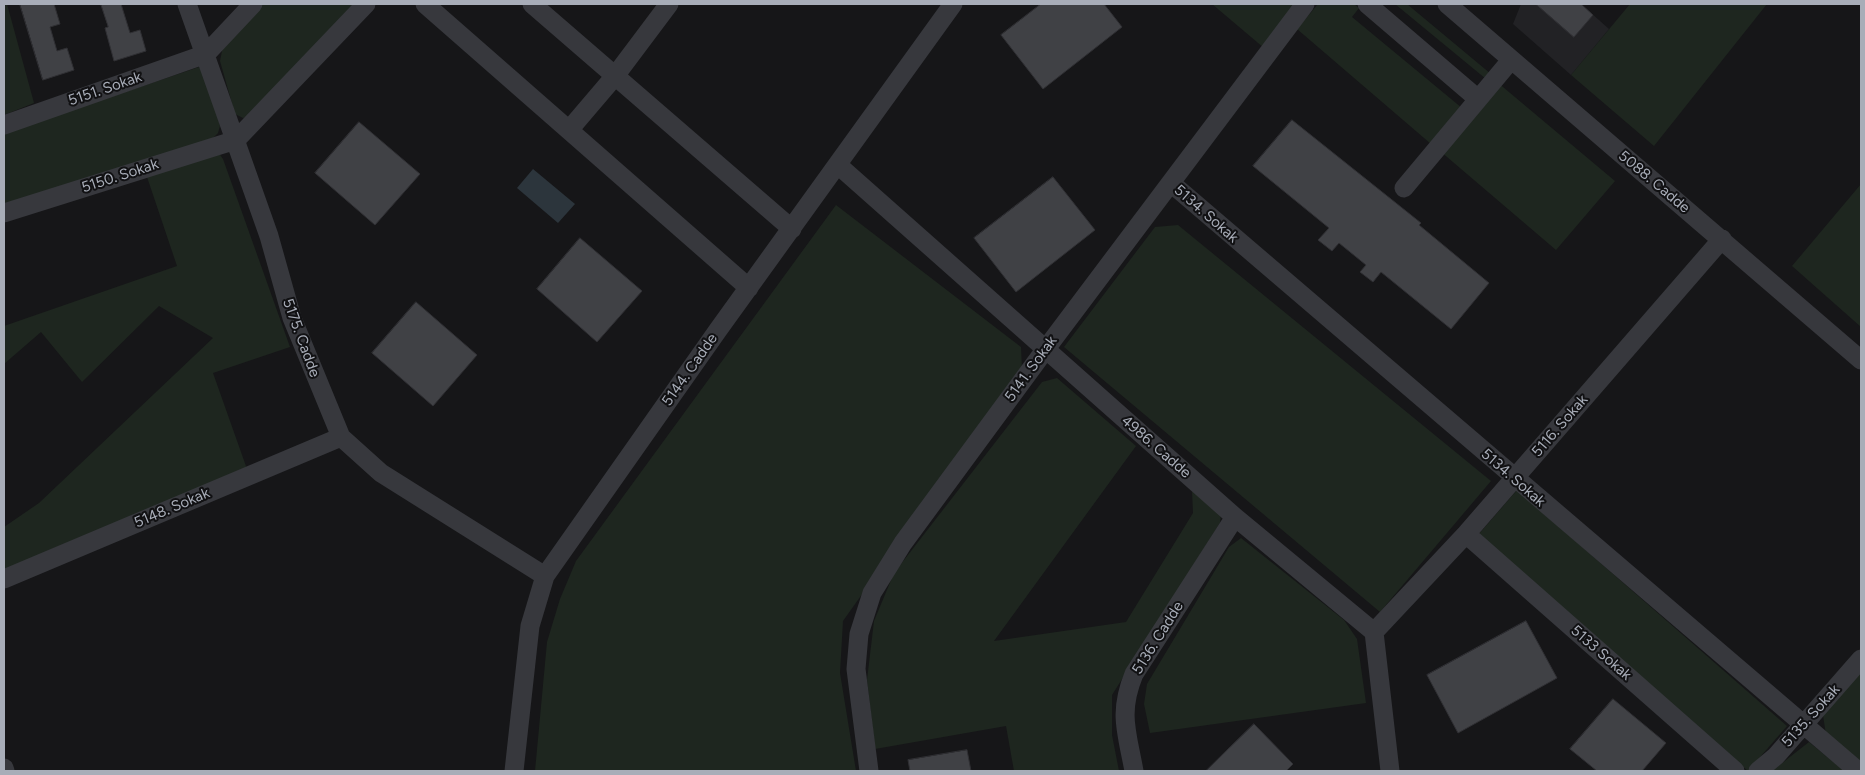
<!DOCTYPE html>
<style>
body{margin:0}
#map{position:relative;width:1865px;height:775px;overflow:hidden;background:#161618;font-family:Figtree,sans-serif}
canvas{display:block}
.frame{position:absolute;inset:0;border:5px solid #a8adb8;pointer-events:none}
</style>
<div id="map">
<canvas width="1865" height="775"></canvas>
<div class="frame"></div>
</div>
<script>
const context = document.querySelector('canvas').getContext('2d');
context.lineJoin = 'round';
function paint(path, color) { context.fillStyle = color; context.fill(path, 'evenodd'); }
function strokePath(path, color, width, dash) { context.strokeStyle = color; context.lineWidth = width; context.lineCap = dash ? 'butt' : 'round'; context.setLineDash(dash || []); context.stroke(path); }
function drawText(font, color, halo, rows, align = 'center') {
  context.font = font + ' Figtree,sans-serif'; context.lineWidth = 4; context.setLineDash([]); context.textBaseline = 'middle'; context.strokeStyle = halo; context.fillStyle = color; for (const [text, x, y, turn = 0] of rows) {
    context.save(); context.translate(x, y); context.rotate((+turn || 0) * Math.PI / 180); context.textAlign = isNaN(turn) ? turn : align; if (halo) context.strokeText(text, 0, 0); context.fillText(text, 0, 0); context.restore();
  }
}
paint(new Path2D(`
 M1521 4H1581L1609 29 1571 75 1513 24Z`), '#222225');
paint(new Path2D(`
 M4 4H7L34 103 4 115Z
 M263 4H359L251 116 243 118 235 114 220 61 223 46Z
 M1212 4H1297L1264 48Z
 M1318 4H1354L1359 8 1352 17 1462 108 1431 144 1297 29Z
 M1395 4H1407L1491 74 1486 79Z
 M1630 4H1767L1654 146 1571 75Z
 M199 67 206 70 220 126 218 133 211 140 4 207V133Z
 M1497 82 1615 181 1556 250 1440 151Z
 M218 152 223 159 290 347 213 373 247 469 4 577V527L39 503 213 338 159 306 82 382 41 332 4 364V326L177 266 146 174Z
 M1861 184V327L1792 266Z
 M836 205 1021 347 1022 369 843 621 840 673 856 771H535L547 642 560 599 576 561Z
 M1178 225 1491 481 1380 612 1064 347 1155 227Z
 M1057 378 1136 446 994 641 1126 622 1193 513 1192 491 1221 514 1220 523 1112 695V735L1119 771H1014L1006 726 875 749 867 680 874 621 894 573 1042 382Z
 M1517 490 1787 726 1748 771 1478 535Z
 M1241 538 1344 620 1357 639 1366 703 1150 733 1144 704 1147 684 1229 547Z
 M1861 671V764L1826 735 1823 715Z
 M1809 742 1844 771H1772Z`), '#1e261f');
paint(new Path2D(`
 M533 169 575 204 558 223 517 188Z`), '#2c353c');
const building = new Path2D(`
 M20 4H54L60 24 50 27 57 51 67 48 74 70 43 80Z
 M101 4H121L130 33 140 30 146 51 114 61 105 28 108 27Z
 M1041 4H1104L1122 27 1043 89 1001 35Z
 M1536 4H1581L1593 15 1574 37Z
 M1292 120 1421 223 1419 225 1489 283 1451 329 1381 272 1373 282 1360 272 1366 265 1339 243 1332 251 1318 240 1329 228 1253 166Z
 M359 122 420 174 375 225 315 173Z
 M1053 177 1095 230 1016 292 974 238Z
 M580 238 642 291 597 342 537 289Z
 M416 302 477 355 433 406 372 353Z
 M1526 621 1557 678 1458 733 1427 675Z
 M1613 699 1666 743 1642 771H1597L1570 749Z
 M1254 724 1293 764 1286 771H1206Z
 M967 750 971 771H910L908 760Z`);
paint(building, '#404145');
strokePath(building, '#303034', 1);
strokePath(new Path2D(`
 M187 4 269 236 292 318 341 437 381 473 545 576
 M425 4 749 288
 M532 4 792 229
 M1367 4 1478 99
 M1447 4 1861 360
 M4 125 206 54 253 4
 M569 130 615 76 669 4
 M838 165 1235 517 1374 632 1390 771
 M1171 183 1858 771
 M1404 188 1511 60
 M4 213 236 140 366 4
 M1466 534 1735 771
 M4 579 341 437
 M1374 632 1466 534 1722 239
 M4 768 5 771
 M514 771 530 626 545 576 718 330 953 4
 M869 771 856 669 859 634 872 593 903 543 1045 350 1305 4
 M1134 771C1127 732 1118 713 1134 674L1235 517
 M1758 771 1776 756 1861 659`), '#37383d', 19);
drawText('15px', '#a8adb8', '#111113', [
 ["5151. Sokak",105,89,-19],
 ["5150. Sokak",120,176,-18],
 ["5088. Cadde",1654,182,40],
 ["5134. Sokak",1206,214,41],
 ["5175. Cadde",301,338,70],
 ["5141. Sokak",1031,369,-54],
 ["5144. Cadde",690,370,-55],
 ["5116. Sokak",1560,426,-49],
 ["4986. Cadde",1156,447,41],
 ["5134. Sokak",1513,478,41],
 ["5148. Sokak",172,508,-23],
 ["5136. Cadde",1158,638,-58],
 ["5133 Sokak",1601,653,41],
 ["5135. Sokak",1811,716,-48]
]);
</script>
